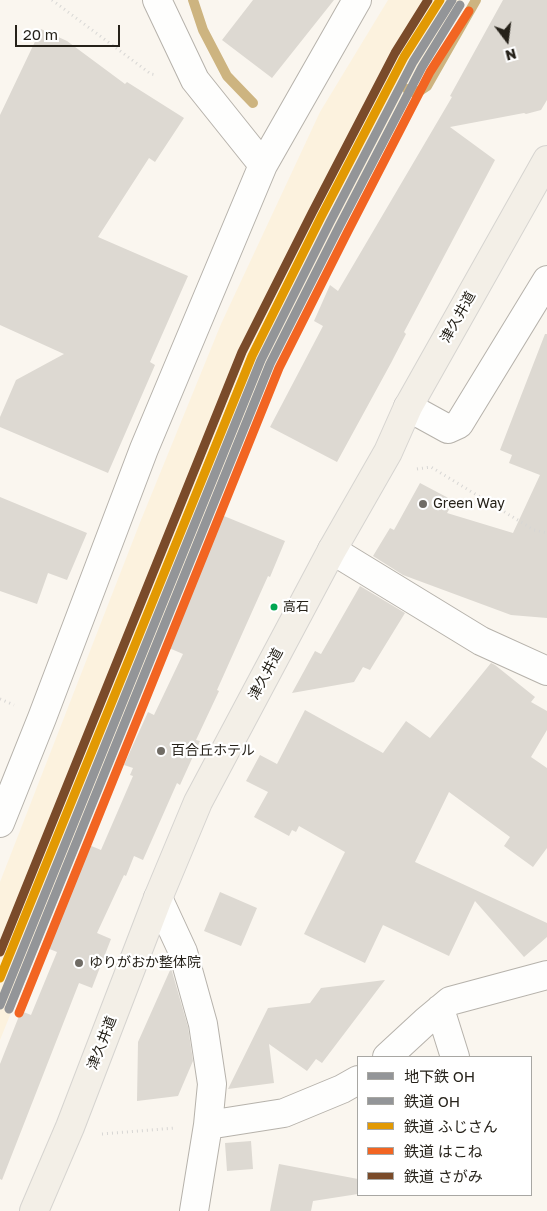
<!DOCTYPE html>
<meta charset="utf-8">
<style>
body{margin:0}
#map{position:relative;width:547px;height:1211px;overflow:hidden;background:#faf6ef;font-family:"Golos Text","Noto Sans JP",sans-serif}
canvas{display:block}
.legend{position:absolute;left:357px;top:1056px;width:175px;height:140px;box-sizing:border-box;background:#fff;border:1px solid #a8a7a3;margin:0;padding:6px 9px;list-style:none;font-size:15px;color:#26221a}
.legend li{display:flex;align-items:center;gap:10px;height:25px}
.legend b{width:25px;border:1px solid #a8a7a3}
.north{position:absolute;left:482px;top:15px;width:50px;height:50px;-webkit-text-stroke:4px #fff;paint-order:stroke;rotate:165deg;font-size:14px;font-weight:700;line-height:20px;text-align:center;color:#26221a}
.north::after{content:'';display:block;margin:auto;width:18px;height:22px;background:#26221a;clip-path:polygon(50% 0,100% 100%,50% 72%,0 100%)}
.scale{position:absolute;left:15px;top:25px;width:105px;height:22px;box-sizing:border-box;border:2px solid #26221a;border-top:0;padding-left:6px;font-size:15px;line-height:18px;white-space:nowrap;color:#26221a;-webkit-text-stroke:4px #fff;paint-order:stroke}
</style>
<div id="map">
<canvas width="547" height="1211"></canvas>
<ul class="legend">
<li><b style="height:6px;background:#939598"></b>地下鉄 OH</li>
<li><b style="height:6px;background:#939598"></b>鉄道 OH</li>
<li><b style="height:6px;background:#e29903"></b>鉄道 ふじさん</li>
<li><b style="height:6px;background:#f26522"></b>鉄道 はこね</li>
<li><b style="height:6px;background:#7a4b2a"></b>鉄道 さがみ</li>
</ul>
<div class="north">N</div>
<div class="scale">20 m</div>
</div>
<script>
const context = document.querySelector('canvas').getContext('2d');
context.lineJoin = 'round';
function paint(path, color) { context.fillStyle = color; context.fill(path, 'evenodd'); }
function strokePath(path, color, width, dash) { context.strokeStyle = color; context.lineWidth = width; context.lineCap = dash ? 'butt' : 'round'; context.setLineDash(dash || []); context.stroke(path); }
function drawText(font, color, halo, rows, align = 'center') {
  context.font = font + ' "Golos Text","Noto Sans JP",sans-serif'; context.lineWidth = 4.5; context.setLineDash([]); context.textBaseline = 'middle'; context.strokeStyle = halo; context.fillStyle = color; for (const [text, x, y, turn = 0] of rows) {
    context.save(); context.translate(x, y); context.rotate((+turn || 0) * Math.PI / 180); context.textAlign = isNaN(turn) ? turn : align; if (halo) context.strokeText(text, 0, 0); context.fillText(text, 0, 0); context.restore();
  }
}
paint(new Path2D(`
 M388 0H463L375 147 276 355 0 1040V882L141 520 221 324 320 112Z`), '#fcf2de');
strokePath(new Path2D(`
 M193 0 203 30 227 76 253 103
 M407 89 415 93 421 90 427 86 476 0`), '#cdb480', 10);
paint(new Path2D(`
 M253 0H334L272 78 222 40Z
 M503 0H547V100L541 110 526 114 524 113 450 127 495 160 404 332 406 334 391 363 337 462 270 427 323 326 314 321 330 285 338 291 452 97 450 96Z
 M41 29 67 41 125 84 127 82 184 118 155 162 149 158 98 237 188 276 150 362 155 365 108 473 0 427V417L16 380 64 354 0 325V115Z
 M545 334H547V618L511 615 403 575 373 556 390 528 394 530 420 483 454 501 447 513 513 533 540 475 509 463 512 455 500 450Z
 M0 497 87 533 67 580 48 573 37 604 0 591Z
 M219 514 285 541 270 577 268 576 217 690 219 691 196 740 200 741 180 785 177 783 143 860 134 856 126 876 124 875 97 933 111 939 92 988 79 983 2 1180 0 1179V1064L21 1011 31 1015 57 952 47 948 89 845 101 850 133 776 130 775 133 768 124 765 148 712 154 715 183 654 169 648 170 643 165 641 202 556Z
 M360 586 405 613 370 670 363 667 354 682 292 693 315 651 321 654Z
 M491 663 495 665 535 697 531 702 547 711V730L531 757 547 768V848L533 867 504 846 510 837 449 792 415 862 547 923V937L524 957 475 901 449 956 383 925 365 963 304 934 345 852 299 826 296 832 292 830 289 836 254 817 268 792 246 781 260 755 277 764 305 710 383 753 406 721 430 738Z
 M220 892 257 908 241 946 204 931Z
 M171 968 188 1027 193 1061 178 1096 137 1101 138 1042Z
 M385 980 322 1063 316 1059 307 1071 269 1044 274 1083 228 1089 268 1008 310 1003 321 988Z
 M251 1141 253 1169 227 1171 225 1143Z
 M279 1164 358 1179V1194L313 1201 311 1211H270Z`), '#ddd9d2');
const minor = new Path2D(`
 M157 0 195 80 263 165
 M408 407 448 429 459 424 547 280
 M332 550 481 641 547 671
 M0 823 42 718 144 449 263 165 357 0
 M158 898 183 952 203 1024 212 1084 208 1125 194 1211
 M440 1009 455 1057
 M387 1057 426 1021 450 1001 547 975
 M208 1125 284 1113 342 1089 358 1080`);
const primary = new Path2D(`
 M34 1211 70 1127 158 898 198 802 332 550 388 452 408 407 547 160`);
strokePath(minor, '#b6b2ab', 30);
strokePath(primary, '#d6d4d0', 30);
strokePath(new Path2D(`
 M52 0 151 74 157 75
 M417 469 431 467 534 530 547 533
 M0 699 14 705
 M102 1134 175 1128`), '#d7d6d4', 3, [1, 4]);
strokePath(minor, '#fefefd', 28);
strokePath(primary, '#f3efe7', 28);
strokePath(new Path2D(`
 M9 1009 270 364 339 227 422 67 460 5`), '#939598', 9);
strokePath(new Path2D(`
 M0 978 252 356 321 217 404 57 440 0`), '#e29903', 9);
strokePath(new Path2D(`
 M19 1013 279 368 348 231 430 72 469 11`), '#f26522', 9);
strokePath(new Path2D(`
 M0 952 242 352 312 213 395 53 428 0`), '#7a4b2a', 9);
strokePath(new Path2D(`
 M0 1005 261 360 330 222 413 62 452 0`), '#939598', 9);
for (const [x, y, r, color] of [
 [423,504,5,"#706c65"],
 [274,607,4.5,"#00a651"],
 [161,751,5,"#706c65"],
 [79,963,5,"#706c65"]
]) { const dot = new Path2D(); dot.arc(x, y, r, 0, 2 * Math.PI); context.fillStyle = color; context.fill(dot); strokePath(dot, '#fff', 2); }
drawText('13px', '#26221a', '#fff', [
 ["高石",283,607]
], 'left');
drawText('14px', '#26221a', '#fff', [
 ["津久井道",458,317,-61],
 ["津久井道",266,674,-62],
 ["津久井道",102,1043,-69]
]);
drawText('14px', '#26221a', '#fff', [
 ["Green Way",433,504],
 ["百合丘ホテル",171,751],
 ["ゆりがおか整体院",89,963]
], 'left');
</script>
